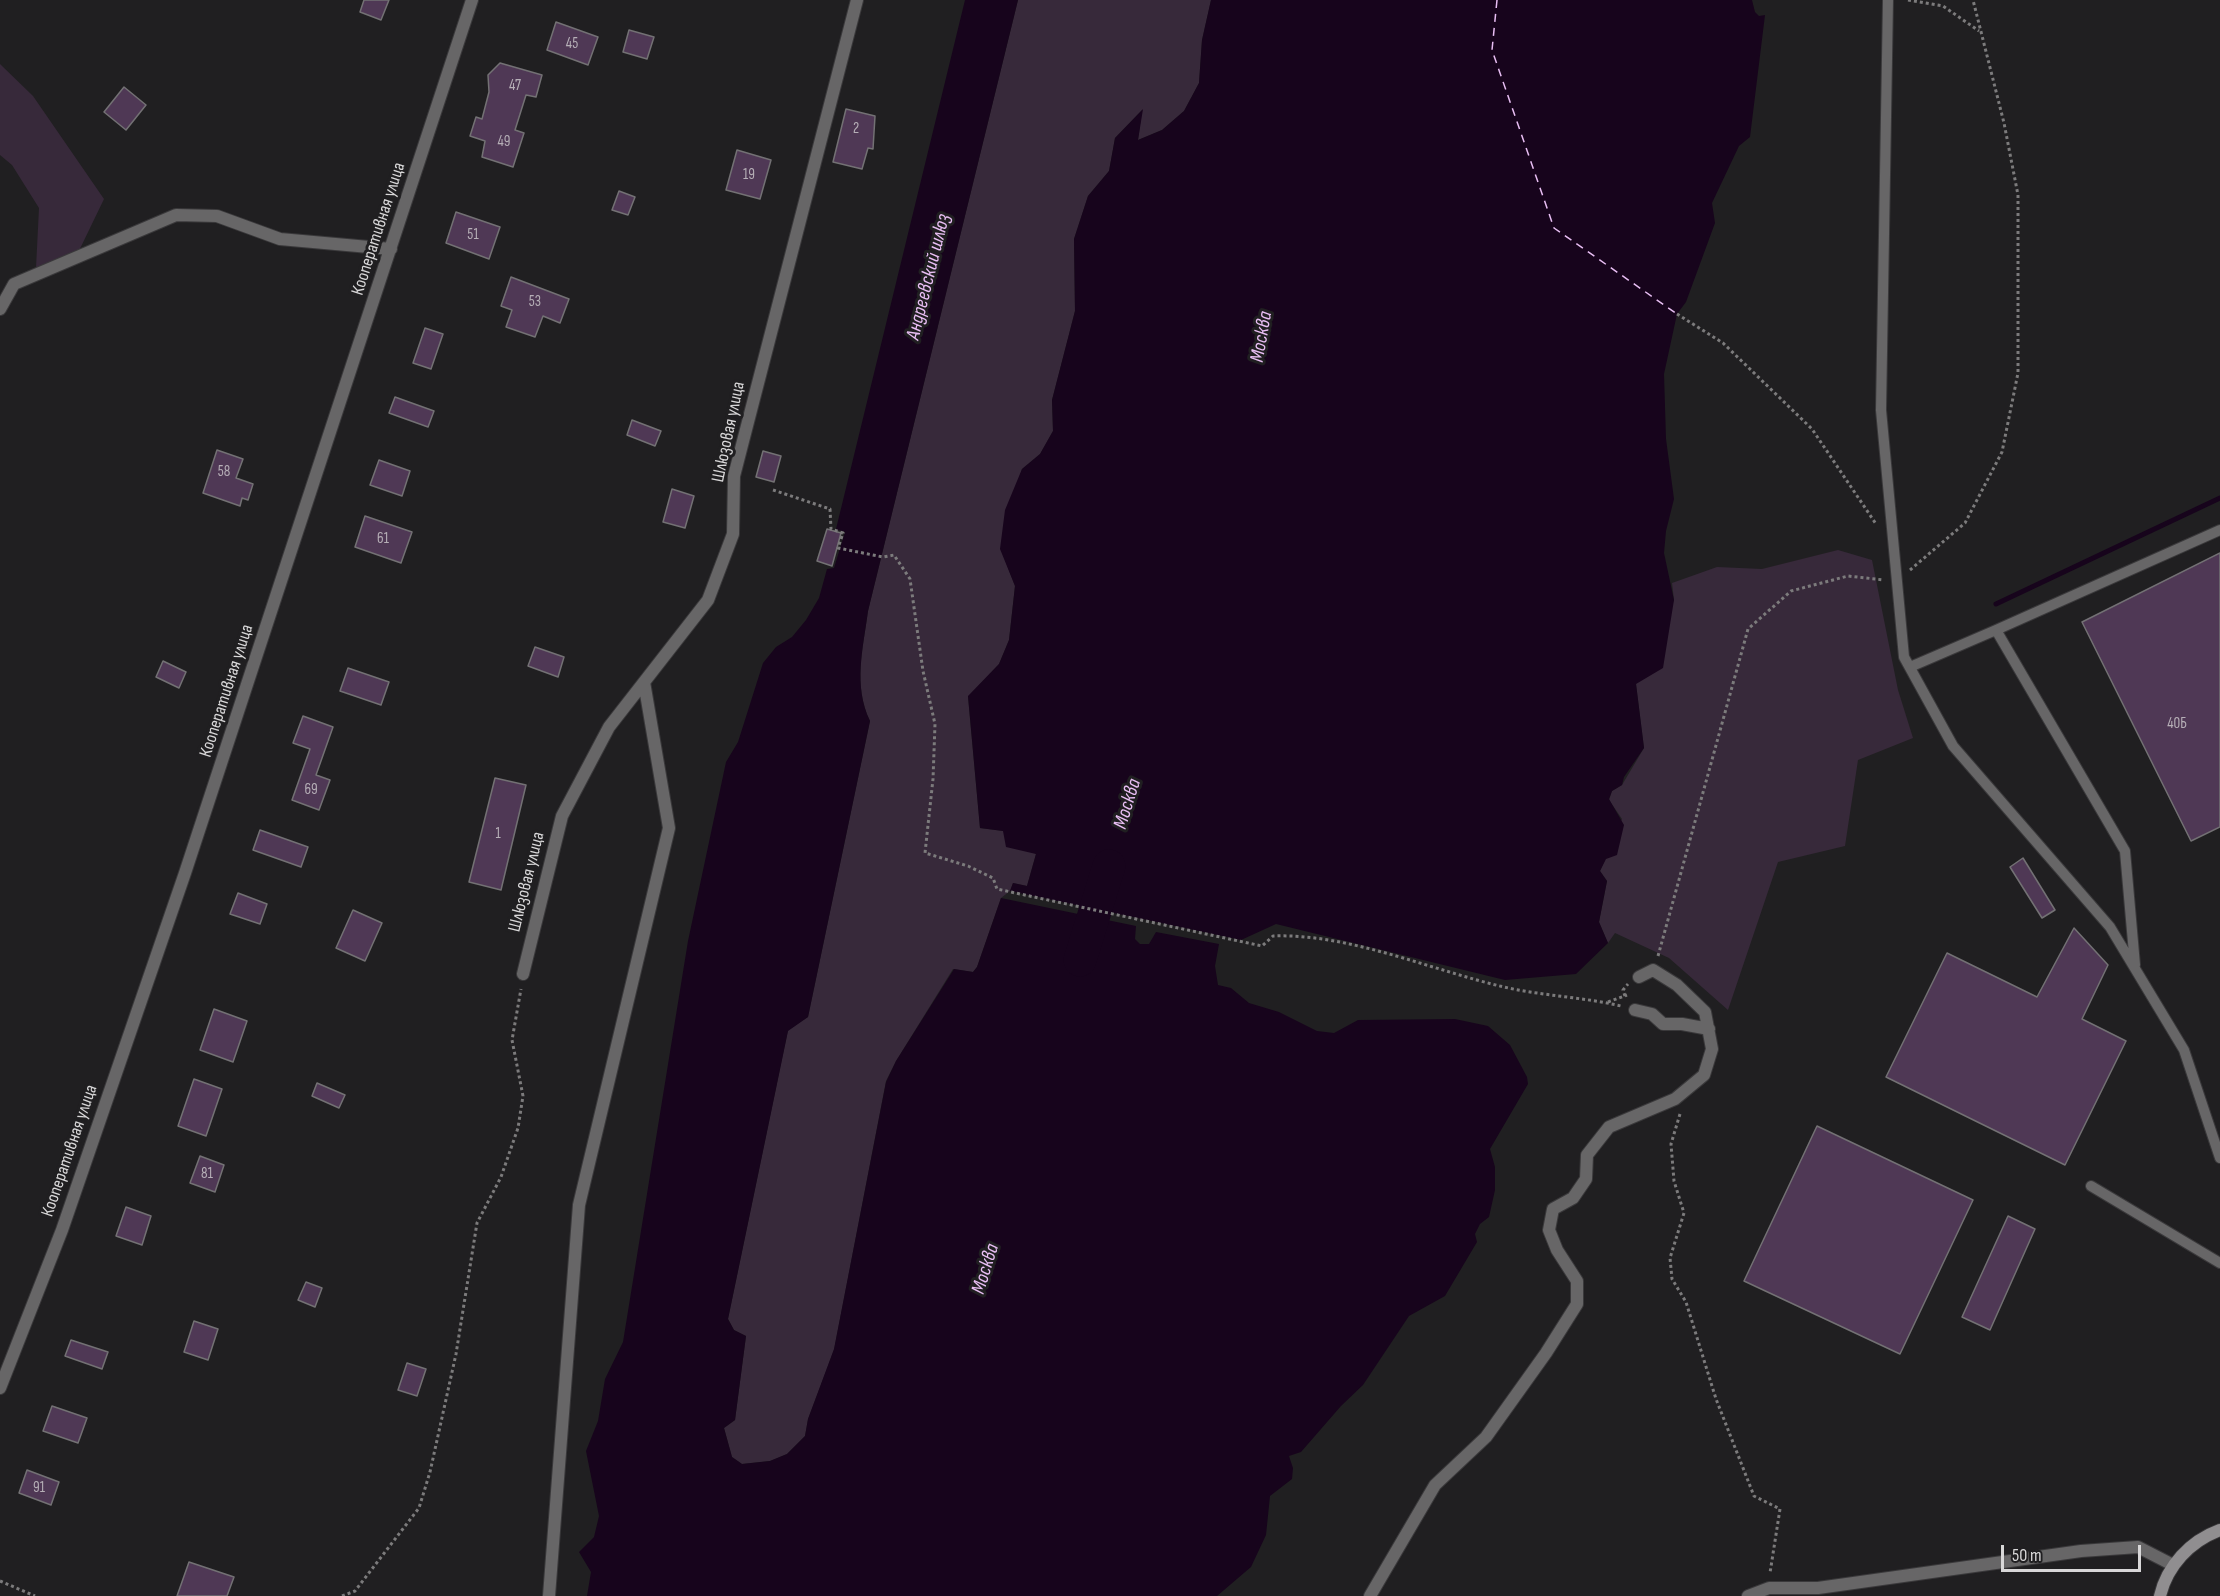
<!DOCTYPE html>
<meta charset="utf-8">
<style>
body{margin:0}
#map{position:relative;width:2220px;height:1596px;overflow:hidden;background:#201f21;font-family:"Sofia Sans Condensed",sans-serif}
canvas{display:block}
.scale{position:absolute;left:2001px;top:1545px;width:140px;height:27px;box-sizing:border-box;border:3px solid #d8d7d8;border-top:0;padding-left:8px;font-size:18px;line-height:21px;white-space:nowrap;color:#d8d7d8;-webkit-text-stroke:4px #201f21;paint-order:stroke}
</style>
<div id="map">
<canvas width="2220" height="1596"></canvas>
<div class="scale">50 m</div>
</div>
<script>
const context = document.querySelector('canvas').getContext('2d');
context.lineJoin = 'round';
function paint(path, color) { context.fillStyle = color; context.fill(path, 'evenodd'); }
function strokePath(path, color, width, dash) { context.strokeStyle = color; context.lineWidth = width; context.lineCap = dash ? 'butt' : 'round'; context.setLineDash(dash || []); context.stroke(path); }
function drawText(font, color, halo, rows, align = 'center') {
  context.font = font + ' "Sofia Sans Condensed",sans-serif'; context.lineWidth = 6; context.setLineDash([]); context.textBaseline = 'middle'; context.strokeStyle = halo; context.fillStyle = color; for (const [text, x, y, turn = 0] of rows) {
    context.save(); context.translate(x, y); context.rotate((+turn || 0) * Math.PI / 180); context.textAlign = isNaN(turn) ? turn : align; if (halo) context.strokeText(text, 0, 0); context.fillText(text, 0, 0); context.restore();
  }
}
paint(new Path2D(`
 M1018 0H1211L1202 40 1199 83 1184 111 1162 130 1138 140 1142 110 1115 138 1109 171 1088 196 1074 239 1075 311 1052 400 1053 431 1040 454 1022 469 1001 549 1015 586 1009 640 999 664 968 697 980 828 1004 831 1036 854 1027 886 1013 883 1010 891 1001 898 977 967 973 972 953 969 896 1061 886 1081 834 1350 808 1419 805 1436 787 1454 770 1461 742 1464 732 1457 724 1428 735 1420 746 1336 734 1330 728 1319 788 1030 808 1017 870 721C853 685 863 649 868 611Z
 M0 64 33 96 104 199 76 257 36 268 39 208 12 165 0 155Z
 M1838 550 1872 560 1898 690 1913 738 1858 760 1845 846 1778 862 1728 1010 1669 958 1615 933 1608 943 1599 922 1607 881 1600 871 1622 819 1609 800 1612 791 1622 785 1644 748 1636 684 1674 600 1672 583 1717 567 1762 569Z`), '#37293a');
paint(new Path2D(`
 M965 0H1018L868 611C863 649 853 685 870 721L808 1017 788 1031 728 1319 734 1330 746 1336 735 1420 724 1428 732 1457 742 1464 770 1461 787 1454 805 1436 808 1419 834 1349 886 1082 896 1061 954 969 973 972 977 967 1001 898 1136 926 1135 939 1140 944H1149L1156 932 1219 944 1215 966 1218 985 1231 988 1249 1003 1279 1012 1317 1031 1334 1033 1358 1020 1455 1019 1488 1026 1510 1045 1527 1077 1528 1084 1490 1149 1495 1167V1190L1489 1217 1480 1224 1475 1234 1477 1242 1445 1296 1409 1316 1363 1385 1341 1406 1301 1452 1289 1456 1293 1468 1292 1479 1270 1496 1266 1535 1251 1567 1217 1596H587L591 1572 579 1552 594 1537 599 1516 586 1451 598 1421 605 1379 623 1342 688 941 726 762 738 742 763 663 776 647 792 637 806 620 819 598 827 569 834 568 845 532 836 529Z
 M1211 0H1752L1755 12 1759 16 1765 15 1750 137 1739 146 1712 203 1715 223 1686 302 1677 314 1664 374 1666 439 1674 499 1666 531 1664 553 1674 600 1663 668 1636 684 1644 748 1624 777 1622 785 1612 791 1609 799 1624 825 1617 855 1606 859 1600 871 1607 881 1599 922 1608 943 1576 974 1505 980 1276 924 1241 940 1010 891 1013 883 1027 886 1036 854 1006 847 1003 831 980 828 968 696 999 664 1009 640 1015 586 1000 549 1005 510 1022 469 1040 454 1053 431 1052 400 1075 311 1074 239 1088 196 1109 171 1115 138 1143 109 1138 140 1162 130 1184 111 1199 83 1202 40Z`), '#17041c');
strokePath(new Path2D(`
 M1996 604 2220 498`), '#17041c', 5);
strokePath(new Path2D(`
 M1080 960 1109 866`), '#17041c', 33);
strokePath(new Path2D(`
 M1497 0 1492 50 1554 228 1677 314`), '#e8bef3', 1.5, [8, 6]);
const building = new Path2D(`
 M364 0H389L381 20 360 12Z
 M556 22 598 37 588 65 547 50Z
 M629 30 654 37 647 59 623 52Z
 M500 63 542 75 536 97 526 95 515 130 524 133 513 167 482 157 485 141 470 136 476 117 482 119 489 92 488 75Z
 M124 87 146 105 126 130 104 112Z
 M846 109 875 116 873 149 868 148 862 169 833 162Z
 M737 150 771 160 760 199 726 190Z
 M619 191 635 197 628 215 612 210Z
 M456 212 500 227 489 259 446 243Z
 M511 277 569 299 560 323 543 316 535 337 506 327 512 310 501 306Z
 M425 328 443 334 431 369 413 363Z
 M395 397 434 411 428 427 389 413Z
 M632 420 661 431 655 446 627 435Z
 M217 450 243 459 236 478 253 484 248 500 242 498 240 506 203 493Z
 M763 451 781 456 774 482 756 477Z
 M379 460 410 471 402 496 370 485Z
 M672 489 694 496 685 528 663 522Z
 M365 516 412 532 401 563 355 547Z
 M827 529 841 533 832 566 817 561Z
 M2220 553V827L2191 841 2082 622Z
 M535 647 564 657 558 677 528 666Z
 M163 661 186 672 179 688 156 677Z
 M348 668 389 682 381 705 340 691Z
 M303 716 333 727 316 775 330 780 319 810 292 800 310 749 293 743Z
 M495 778 526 785 501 890 469 882Z
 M260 830 308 847 301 867 253 850Z
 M2023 858 2055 910 2042 918 2010 867Z
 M238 893 267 904 260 924 230 914Z
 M353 910 382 923 365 961 336 948Z
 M2074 928 2108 965 2082 1019 2126 1041 2065 1165 1886 1077 1947 953 2037 997Z
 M214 1009 247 1021 233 1062 200 1050Z
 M194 1079 222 1089 206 1136 178 1126Z
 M317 1083 345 1095 339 1108 312 1096Z
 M1817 1126 1973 1200 1900 1354 1744 1281Z
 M200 1156 224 1165 215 1192 190 1183Z
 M126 1207 151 1216 142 1245 116 1236Z
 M2008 1216 2035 1229 1990 1330 1962 1317Z
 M306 1282 322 1288 315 1307 298 1300Z
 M194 1321 218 1329 208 1360 184 1352Z
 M71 1340 108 1352 102 1369 65 1356Z
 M407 1363 426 1369 417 1396 398 1390Z
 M52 1406 87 1418 78 1443 43 1431Z
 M27 1470 59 1482 51 1505 19 1493Z
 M189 1562 234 1577 227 1596H177Z`);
paint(building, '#4f3855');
strokePath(building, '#737174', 1.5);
const lane = new Path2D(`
 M1888 0 1881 410 1904 657 1953 746 2110 927 2184 1050 2220 1158
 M1910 667 1996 630
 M2135 965 2125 851 1996 630 2220 530
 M2091 1186 2220 1263`);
const street = new Path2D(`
 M0 309 14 284 176 215 217 216 280 239 391 249
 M523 974 562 816 609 727 708 600 733 534 734 476 857 0
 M1635 1010 1652 1014 1663 1024H1682L1709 1029
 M0 1388 62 1230 185 873 472 0
 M549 1596 579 1205 669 828 644 682
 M1370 1596 1435 1485 1486 1437 1546 1353 1577 1304V1281L1557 1250 1549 1230 1553 1209 1573 1198 1586 1179 1587 1155 1609 1127 1675 1099 1704 1075 1712 1049 1705 1012 1677 985 1653 970 1639 977
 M1748 1596 1769 1588H1818L2081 1551 2138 1547 2173 1565`);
const secondary = new Path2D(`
 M2160 1596C2167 1566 2190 1541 2220 1530`);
strokePath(lane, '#3a393b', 12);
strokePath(street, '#3a393b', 14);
strokePath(secondary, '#3a393b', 14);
strokePath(new Path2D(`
 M1908 0 1943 6 1979 31
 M1677 314 1723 343 1812 429 1876 524
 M773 490 830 509 831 529 843 533 838 548 883 557 894 555 910 579 923 671 935 724 933 779 925 853 968 866 993 878 997 889 1262 946 1273 936C1348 933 1431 970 1504 987 1543 996 1583 997 1621 1006
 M1910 570 1965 523 2002 452 2018 373V195L2004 123 1973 0
 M1658 956 1748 629 1791 591 1848 576 1884 580
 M1625 996 1623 990 1628 984
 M1608 1002 1627 995
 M1680 1114 1671 1144 1674 1181 1684 1213 1670 1258 1672 1279 1686 1302 1716 1399 1754 1496 1780 1509 1770 1573
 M0 1581 35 1596
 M342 1596 355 1591 419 1508 430 1472 456 1354 477 1223 501 1177 518 1128 523 1096 512 1040 521 989`), '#7c7b7c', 3, [3, 3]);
strokePath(lane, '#676667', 10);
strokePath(street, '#676667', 12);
strokePath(secondary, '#908e90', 12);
drawText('15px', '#b6afb7', null, [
 ["45",572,44],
 ["47",515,86],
 ["2",856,129],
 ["49",504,142],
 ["19",749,175],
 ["51",473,235],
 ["53",535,302],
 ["58",224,472],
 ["61",383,539],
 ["40Б",2177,724],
 ["69",311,790],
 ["1",498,834],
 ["81",207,1174],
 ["91",39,1488]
]);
drawText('18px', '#d8d7d8', '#201f21', [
 ["Кооперативная улица",379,229,-72],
 ["Шлюзовая улица",729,432,-78],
 ["Кооперативная улица",227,691,-72],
 ["Шлюзовая улица",527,882,-76],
 ["Кооперативная улица",70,1151,-71]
]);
drawText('italic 20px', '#e8bef3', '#201f21', [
 ["Андреевский шлюз",929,277,-76],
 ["Москва",1262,337,-80],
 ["Москва",1128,804,-73],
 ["Москва",986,1269,-73]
]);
</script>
